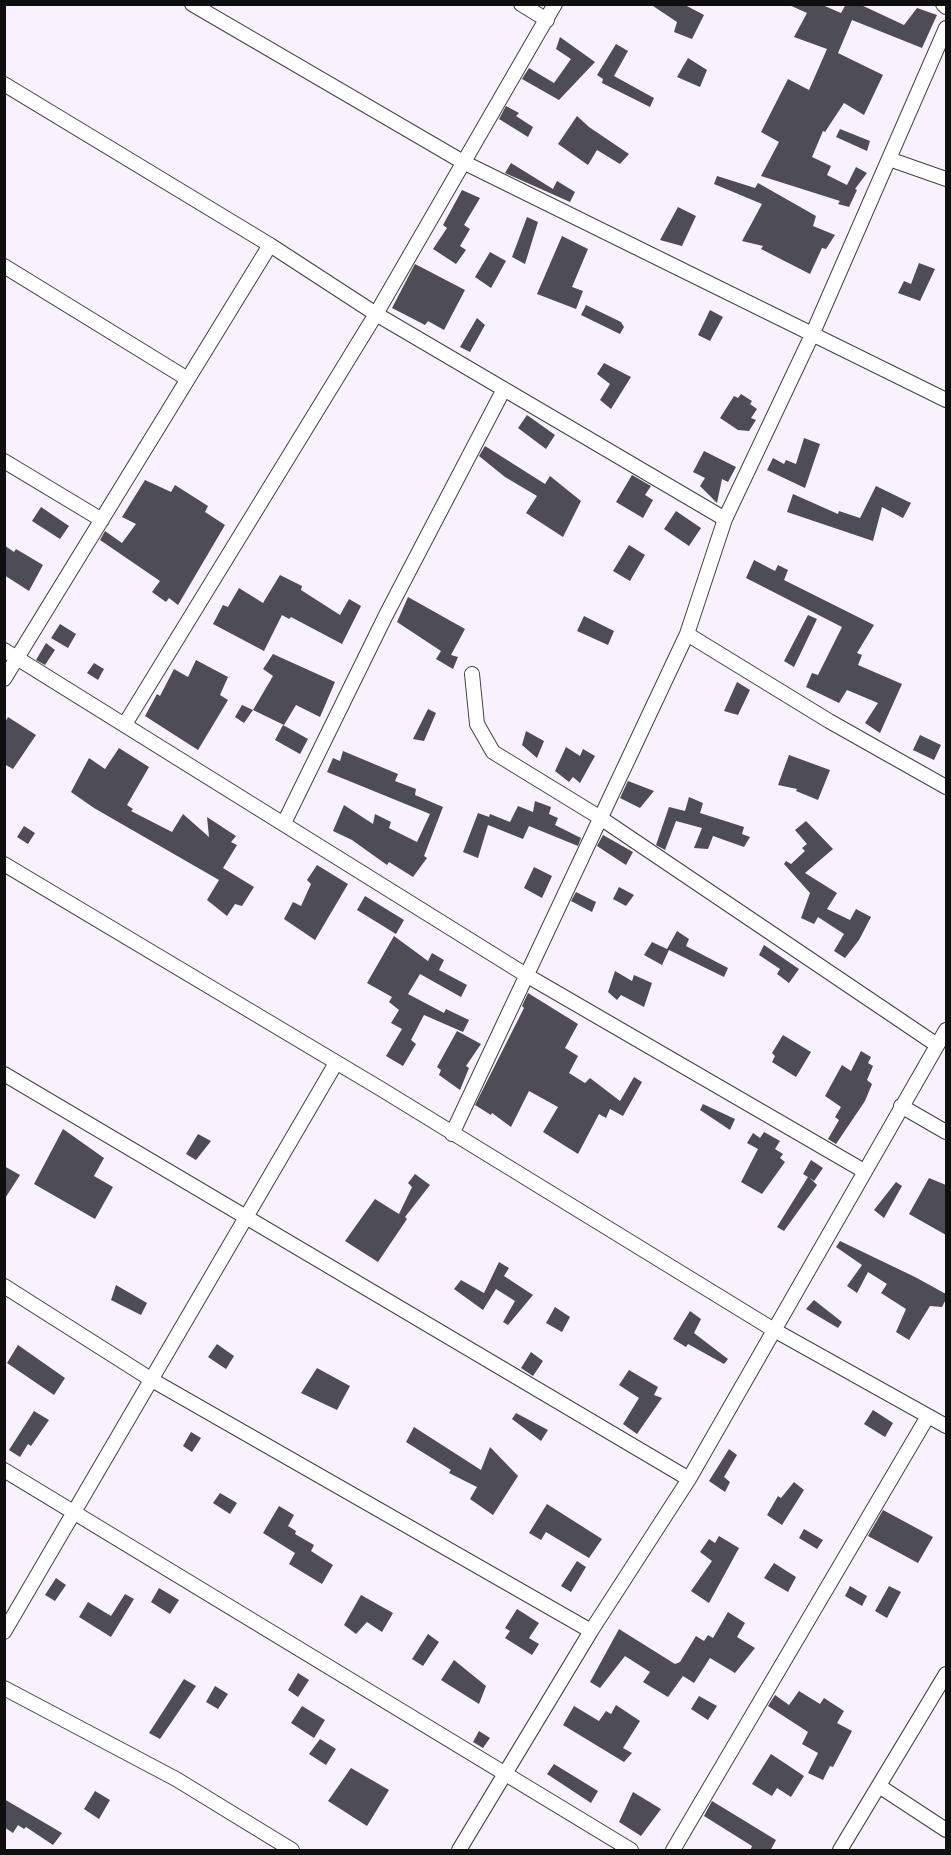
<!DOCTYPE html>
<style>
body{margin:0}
#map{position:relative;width:951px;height:1855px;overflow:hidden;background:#f9f1fe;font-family:Merriweather,serif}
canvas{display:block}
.frame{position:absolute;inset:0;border:6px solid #0f0f0f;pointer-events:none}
</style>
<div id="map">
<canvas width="951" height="1855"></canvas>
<div class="frame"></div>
</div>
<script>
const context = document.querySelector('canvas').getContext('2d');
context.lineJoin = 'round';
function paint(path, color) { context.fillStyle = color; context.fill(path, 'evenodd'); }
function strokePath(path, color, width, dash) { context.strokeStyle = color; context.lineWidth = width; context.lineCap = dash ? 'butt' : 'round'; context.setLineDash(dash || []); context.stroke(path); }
paint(new Path2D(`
 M650 4H683L704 15 692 39 674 32 677 22Z
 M787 4H820L841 13 846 4H859L904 25 917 8 937 15 922 48 852 20 838 53 883 75 864 115 844 103 825 132 823 131 812 157 831 166 827 175 847 185 856 167 867 173 855 189 857 190 849 207 838 204 840 201 761 176 779 142 761 132 788 79 809 90 827 49 794 37 807 13Z
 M560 37 595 62 559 100 522 79 529 68 554 83 571 59 556 49Z
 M616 44 628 51 614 76 654 98 650 107 602 83 603 79 597 75Z
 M688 58 707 70 700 87 677 77Z
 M506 106 519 113 516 116 533 127 528 137 499 119Z
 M577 116 589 127 629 154 620 164 597 150 588 165 558 144Z
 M840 129 870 141 867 151 836 137Z
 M511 163 553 189 557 181 575 192 570 202 505 173Z
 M717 176 755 188 758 183 816 216 813 226 835 235 826 249 822 248 810 274 761 249 763 246 742 241 762 204 714 184Z
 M462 190 480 198 464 225 470 229 460 246 466 250 456 264 433 249 447 228 443 225Z
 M678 207 696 216 682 246 660 240Z
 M527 217 538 222 525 264 512 257Z
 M562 236 588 249 572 287 583 291 576 309 537 294Z
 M490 252 506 261 491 288 475 277Z
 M919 263 935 269 920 301 898 293 904 281 911 284Z
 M415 264 465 290 444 330 428 321 425 325 392 308Z
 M586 305 621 322 624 327 620 334 581 315Z
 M710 310 723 317 710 341 698 335Z
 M477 318 485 325 470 352 460 347Z
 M604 363 631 377 611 409 600 400 610 384 597 374Z
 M741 394 752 401 750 404 757 409 751 418 756 420 749 431 738 430 720 418 734 396 738 398Z
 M527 415 555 435 546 449 518 428Z
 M804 438 820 444 805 488 767 470 773 458 784 464 786 460 796 464Z
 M485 446 545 484 550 476 581 501 563 537 526 513 537 496 505 477 479 456Z
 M704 451 736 467 728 482 722 479 717 503 700 486 705 478 693 472Z
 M632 475 651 486 645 495 653 500 643 518 616 502Z
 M145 480 171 492 175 485 208 506 205 512 225 525 178 605 169 598 166 602 152 592 160 581 100 540 105 531 122 543 136 524 122 517Z
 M876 486 911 503 903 518 882 507 873 541 787 512 793 494 838 514 839 511 860 518Z
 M41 507 69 526 60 539 32 521Z
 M676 511 701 528 689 546 664 529Z
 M4 545 14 552 16 549 43 565 29 591 4 575Z
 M629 545 645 555 630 581 613 571Z
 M754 560 775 571 778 565 788 570 784 580 874 625 857 653 862 655 858 665 902 684 880 733 865 723 878 703 847 690 839 703 806 687 812 673 818 675 842 627 746 578Z
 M280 575 302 586 301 590 340 615 349 599 361 606 342 644 291 617 289 619 282 615 264 651 213 624 223 605 228 607 239 588 263 603Z
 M408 597 465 629 451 655 458 657 453 669 436 659 441 651 397 622Z
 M808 615 817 619 794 667 784 661Z
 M584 616 614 631 608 645 577 631Z
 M60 624 76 634 68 648 51 638Z
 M46 643 55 650 45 665 36 660Z
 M273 654 335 682 320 717 296 705 284 725 253 710 273 676 263 669Z
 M196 660 228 677 220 695 228 700 198 750 145 716 157 694 160 696 174 669 188 677Z
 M94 663 104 669 98 680 87 673Z
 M737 682 750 690 738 715 724 711Z
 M242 705 253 710 244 723 235 717Z
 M428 709 436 713 424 741 413 739Z
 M8 717 36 735 13 769 4 764V724Z
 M283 725 308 739 300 754 275 740Z
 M526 731 544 741 537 758 522 745Z
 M920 735 941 745 934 760 913 750Z
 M566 747 580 756 583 749 595 756 580 783 573 777 569 782 555 771Z
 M119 748 149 767 127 805 133 809 131 811 172 832 183 814 209 837 207 817 236 836 231 842 237 845 223 868 254 887 242 906 235 904 227 916 207 900 219 880 94 808 71 792 89 758 105 769Z
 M343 751 398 774 395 781 416 789 415 795 443 807 424 856 427 858 413 877 389 862 387 865 352 840 333 831 344 805 373 824 375 814 391 822 389 828 417 842 430 814 327 772 333 758 340 761Z
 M789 755 830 770 818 800 796 791 797 789 778 785Z
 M628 781 654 791 640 808 620 798Z
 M689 797 703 803 700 813 744 827 742 834 750 837 744 847 713 836 708 849 694 848 702 828 676 821 665 850 656 845 669 807 685 811Z
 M535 801 551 807 549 814 558 818 555 825 581 838 578 846 529 826 523 839 488 825 478 858 463 852 478 813 489 817 490 814 510 822 518 806 533 812Z
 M806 821 833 849 805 873 837 893 827 909 850 920 856 909 871 917 859 940 845 958 834 951 844 934 818 917 814 924 801 918 810 893 784 864 786 861 791 864 805 851 802 848 807 844 795 830Z
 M24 826 35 833 28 844 17 837Z
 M603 835 633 852 626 865 597 846Z
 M317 865 348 884 315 940 284 919 293 902 301 906 311 884 307 880Z
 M534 867 552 876 542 898 524 888Z
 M619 887 634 895 626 906 613 899Z
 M576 892 596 902 592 912 571 901Z
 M365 896 404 920 396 934 357 910Z
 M677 931 689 939 686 946 728 968 724 977 669 950 662 965 644 955 652 942 667 949Z
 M394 936 428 961 432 953 444 960 439 970 467 985 461 997 420 974 408 994 444 1013 446 1009 469 1020 463 1032 424 1015 411 1040 416 1044 403 1066 386 1056 402 1029 391 1023 399 1010 389 1002 392 997 367 983Z
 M764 945 799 969 789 983 777 974 780 969 759 955Z
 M615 971 632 981 634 975 652 983 644 1007 621 995 617 1000 608 992Z
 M528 993 578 1024 565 1048 578 1056 569 1073 585 1083 590 1078 620 1101 634 1077 642 1082 623 1116 610 1109 606 1118 599 1114 578 1154 543 1132 558 1107 529 1091 511 1127 492 1113 491 1115 475 1105 524 1008 522 1006Z
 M457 1031 481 1044 466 1066 469 1068 460 1090 439 1075 441 1070 437 1067Z
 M783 1035 811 1052 796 1077 772 1062 775 1056 772 1053Z
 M861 1051 871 1057 868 1063 873 1066 867 1080 872 1084 865 1101 836 1144 828 1139 839 1120 835 1117 841 1107 825 1096 842 1065 851 1071Z
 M703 1104 735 1119 730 1130 700 1110Z
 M63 1129 104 1158 94 1176 113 1187 95 1219 34 1184Z
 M764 1132 780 1141 775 1149 783 1154 780 1158 785 1162 762 1194 741 1182 758 1149 747 1143 753 1133 760 1138Z
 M198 1134 211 1141 196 1160 186 1154Z
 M811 1160 823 1168 814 1181 809 1177 817 1185 784 1231 777 1227 808 1177 803 1174Z
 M4 1166 20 1175 4 1200Z
 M415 1174 430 1185 405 1217 407 1219 378 1262 345 1241 375 1199 399 1214 412 1187 408 1183Z
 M929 1178 946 1185V1235L909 1214Z
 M896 1182 902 1186 884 1218 874 1210Z
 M840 1241 915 1277 946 1294V1299L942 1307 930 1306 909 1340 896 1332 906 1309 881 1293 887 1284 868 1272 857 1293 847 1286 862 1265 836 1247Z
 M499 1262 509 1268 504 1276 533 1295 508 1325 503 1322 515 1301 496 1289 483 1310 454 1289 461 1280 484 1293Z
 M116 1285 147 1303 141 1315 111 1300Z
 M814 1300 842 1322 838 1328 806 1309Z
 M555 1307 570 1317 562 1332 546 1323Z
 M690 1311 701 1319 694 1333 728 1359 724 1364 688 1344 686 1347 673 1339Z
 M217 1344 234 1356 226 1369 208 1357Z
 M18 1345 65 1378 54 1395 7 1363Z
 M531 1352 543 1361 533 1376 521 1368Z
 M317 1368 350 1386 337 1410 301 1393Z
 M629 1370 658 1387 654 1395 662 1398 637 1434 623 1424 639 1398 619 1385Z
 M873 1410 893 1423 885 1437 864 1424Z
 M34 1411 49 1420 31 1446 28 1444 20 1457 9 1450Z
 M516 1413 548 1430 541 1441 512 1419Z
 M414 1427 481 1470 490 1447 518 1476 493 1515 470 1499 477 1487 449 1473 451 1470 406 1442Z
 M191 1432 201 1438 192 1452 183 1446Z
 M729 1449 737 1455 724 1477 730 1482 725 1492 709 1481Z
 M794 1482 804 1490 782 1525 767 1515 778 1496 781 1498Z
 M220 1493 237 1503 230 1514 213 1503Z
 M547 1504 602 1539 589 1558 546 1532 541 1540 529 1533Z
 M279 1506 294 1515 288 1526 296 1531 295 1534 314 1545 311 1551 333 1565 322 1584 289 1564 295 1553 263 1533Z
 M883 1510 933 1537 918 1563 868 1536Z
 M804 1529 823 1540 817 1549 799 1538Z
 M719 1536 739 1548 709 1603 691 1591 712 1561 700 1552 709 1539 715 1543Z
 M577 1561 586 1567 571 1592 561 1586Z
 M774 1563 796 1577 788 1592 764 1578Z
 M56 1578 66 1585 55 1601 45 1595Z
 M850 1586 867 1596 862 1606 845 1596Z
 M889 1586 901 1592 887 1618 875 1611Z
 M159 1588 179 1600 170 1614 151 1602Z
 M125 1594 134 1599 111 1637 79 1617 88 1602 111 1616Z
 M361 1595 393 1613 382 1632 367 1622 356 1634 344 1625Z
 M517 1609 539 1623 529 1638 539 1644 532 1655 505 1638 510 1631 505 1628Z
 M728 1612 745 1623 737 1637 755 1648 735 1673 710 1658 694 1683 683 1676 668 1697 643 1682 650 1672 625 1656 600 1688 590 1682 619 1629 675 1664 680 1662 696 1636 704 1641 708 1635 713 1638Z
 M428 1634 439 1642 423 1666 412 1659Z
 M454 1660 486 1686 479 1704 441 1680Z
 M298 1673 309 1680 298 1697 288 1690Z
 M184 1679 196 1686 160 1739 149 1733Z
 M215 1686 228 1694 218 1709 206 1702Z
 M799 1691 820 1704 824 1698 844 1711 837 1723 852 1731 833 1767 830 1766 823 1780 808 1773 818 1753 802 1744 808 1732 768 1706 775 1695 789 1705Z
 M699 1696 717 1706 708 1720 691 1709Z
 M616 1705 640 1721 623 1748 632 1753 624 1762 563 1725 574 1706 599 1721 606 1711 611 1714Z
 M302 1706 325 1720 314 1738 291 1723Z
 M479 1731 490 1738 483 1748 473 1742Z
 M320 1739 336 1749 326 1765 309 1754Z
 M771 1754 804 1776 791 1797 777 1788 772 1796 752 1784Z
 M554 1764 598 1791 591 1803 547 1774Z
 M351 1768 389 1790 367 1826 328 1801Z
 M95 1791 110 1800 99 1819 84 1809Z
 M633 1792 661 1809 641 1836 619 1822Z
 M4 1799 62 1833 53 1845 26 1827 24 1829 18 1825 13 1833 4 1827Z
 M712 1801 776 1840 770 1851H750L752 1846 704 1816Z`), '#4e4c56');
const street = new Path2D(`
 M192 4 463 162 946 400
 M521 4 547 20
 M943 4 946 7
 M4 84 270 245 376 314 725 519
 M889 159 946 179
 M4 266 186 378
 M4 461 102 520
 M687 634 829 721 946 787
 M4 650 526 975 864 1171
 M472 674 477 724 493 752 599 817 937 1045
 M4 679 270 245
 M125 724 376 314 555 4
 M284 823 386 615 504 389
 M4 864 381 1089 774 1330 946 1426
 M4 1074 689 1479
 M901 1106 946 1132
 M452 1134 687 634 725 519 812 335 946 28
 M4 1286 152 1380 591 1631
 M4 1470 631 1850
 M4 1632 336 1063
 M4 1688 176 1779 292 1850
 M879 1786 946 1830
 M459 1850 591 1631 689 1479 946 1030
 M673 1850 928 1416
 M840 1850 946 1674`);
strokePath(street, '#424242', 16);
strokePath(street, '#fff', 14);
</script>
